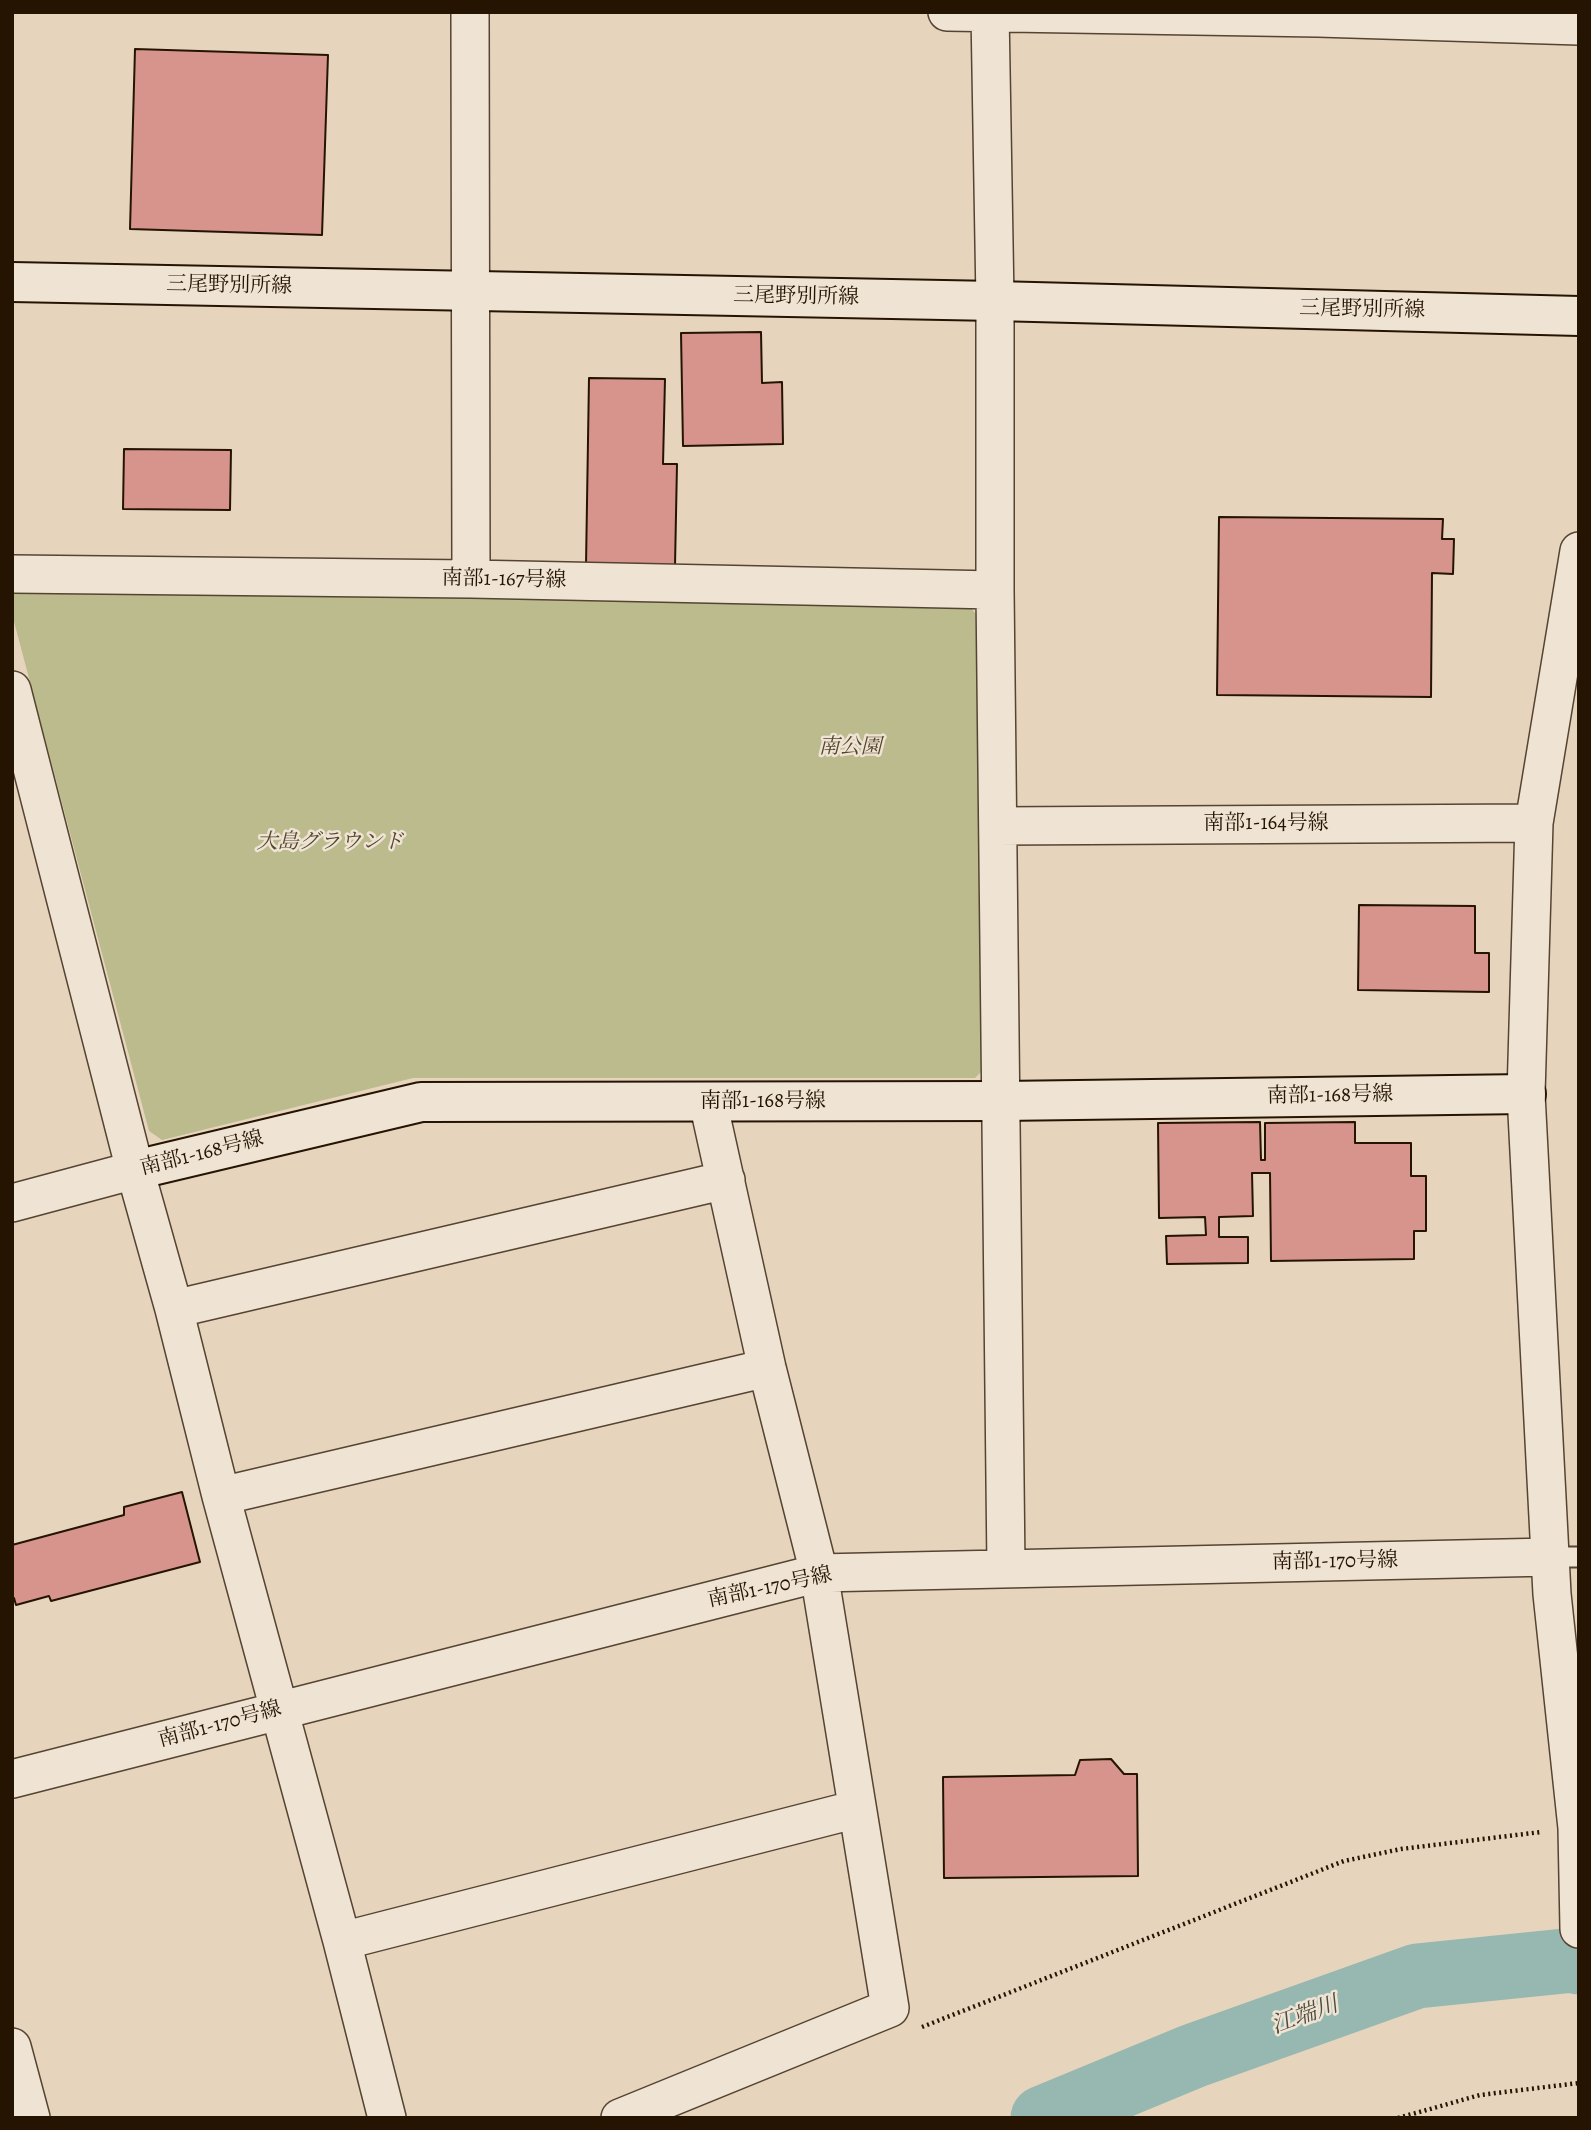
<!DOCTYPE html>
<meta charset="utf-8">
<style>
body{margin:0}
#map{position:relative;width:1591px;height:2130px;overflow:hidden;background:#e6d4bd;font-family:Alegreya,serif}
canvas{display:block}
.frame{position:absolute;inset:0;border:14px solid #251402;pointer-events:none}
</style>
<div id="map">
<canvas width="1591" height="2130"></canvas>
<div class="frame"></div>
</div>
<script>
const context = document.querySelector('canvas').getContext('2d');
context.lineJoin = 'round';
function paint(path, color) { context.fillStyle = color; context.fill(path, 'evenodd'); }
function strokePath(path, color, width, dash) { context.strokeStyle = color; context.lineWidth = width; context.lineCap = dash ? 'butt' : 'round'; context.setLineDash(dash || []); context.stroke(path); }
function drawText(font, color, halo, rows, align = 'center') {
  context.font = font + ' Alegreya,"Noto Serif JP",serif'; context.lineWidth = 5; context.setLineDash([]); context.textBaseline = 'middle'; context.strokeStyle = halo; context.fillStyle = color; for (const [text, x, y, turn = 0] of rows) {
    context.save(); context.translate(x, y); context.rotate((+turn || 0) * Math.PI / 180); context.textAlign = isNaN(turn) ? turn : align; if (halo) context.strokeText(text, 0, 0); context.fillText(text, 0, 0); context.restore();
  }
}
paint(new Path2D(`
 M17 588 970 607 980 619 984 1069 975 1078H413L162 1140 149 1131 12 614V592Z`), '#bbbb8d');
strokePath(new Path2D(`
 M1043 2118 1193 2056 1417 1976 1574 1960 1579 1962`), '#96b8b0', 65);
const building = new Path2D(`
 M135 49 328 55 322 235 130 229Z
 M761 332 762 383 782 382 783 444 683 446 681 333Z
 M589 378 665 379 663 464H677L675 566 586 565Z
 M124 449 231 450 230 510 123 509Z
 M1219 517 1443 519 1442 539H1454L1453 574 1432 573 1431 697 1217 695Z
 M1359 905 1475 906V953H1489V992L1358 990Z
 M1260 1122 1261 1160H1265V1123L1355 1122V1143H1411V1176H1426V1231H1414V1259L1271 1261 1270 1173H1252L1253 1216 1219 1217V1237H1248V1263L1167 1264 1166 1236 1206 1235 1205 1217 1159 1218 1158 1123Z
 M182 1492 200 1562 51 1601 49 1596 16 1605 14 1598 12 1599V1545L124 1515V1507Z
 M1111 1759 1124 1774H1137L1138 1876 944 1878 943 1777 1075 1775 1080 1760Z`);
paint(building, '#d6948c');
strokePath(building, '#251402', 2);
const lane = new Path2D(`
 M1550 1557H1579`);
const street = new Path2D(`
 M470 12 471 579
 M947 12 1318 18 1579 26
 M990 12 995 301V590L1006 1568
 M1579 551 1534 823 1526 1094 1552 1594 1577 1828 1579 1929
 M12 574 471 579 995 590
 M12 690 135 1170 174 1309 221 1496 342 1941 387 2118
 M998 826 1534 823
 M12 1203 135 1170
 M174 1309 726 1180
 M221 1496 767 1368
 M12 1779 819 1573 1550 1557
 M342 1941 857 1809
 M12 2047 31 2118
 M620 2118 890 2008 819 1573 767 1368 708 1102`);
const secondary = new Path2D(`
 M12 282 995 301 1579 316
 M135 1170 421 1102 1002 1101 1526 1094`);
strokePath(lane, '#554431', 23);
strokePath(street, '#554431', 40);
strokePath(secondary, '#251402', 42);
strokePath(new Path2D(`
 M922 2027 1344 1861 1401 1849 1541 1832
 M1398 2118 1480 2095 1579 2083`), '#251402', 4.5, [2, 3.5]);
strokePath(lane, '#efe3d4', 19);
strokePath(street, '#efe3d4', 37);
strokePath(secondary, '#efe3d4', 38);
drawText('21px', '#251402', '#efe3d4', [
 ["三尾野別所線",229,286,1],
 ["三尾野別所線",796,297,1],
 ["三尾野別所線",1362,310,1],
 ["南部1-167号線",504,580,1],
 ["南部1-164号線",1266,824],
 ["南部1-168号線",1330,1096,-1],
 ["南部1-168号線",763,1102],
 ["南部1-168号線",202,1154,-14],
 ["南部1-170号線",1335,1562,-1],
 ["南部1-170号線",770,1588,-12],
 ["南部1-170号線",220,1725,-15]
]);
drawText('italic 21px', '#52462c', '#efe3d4', [
 ["南公園",850,748],
 ["大島グラウンド",330,843]
]);
drawText('italic 23px', '#4d4d3f', '#efe3d4', [
 ["江端川",1305,2016,-20]
]);
</script>
